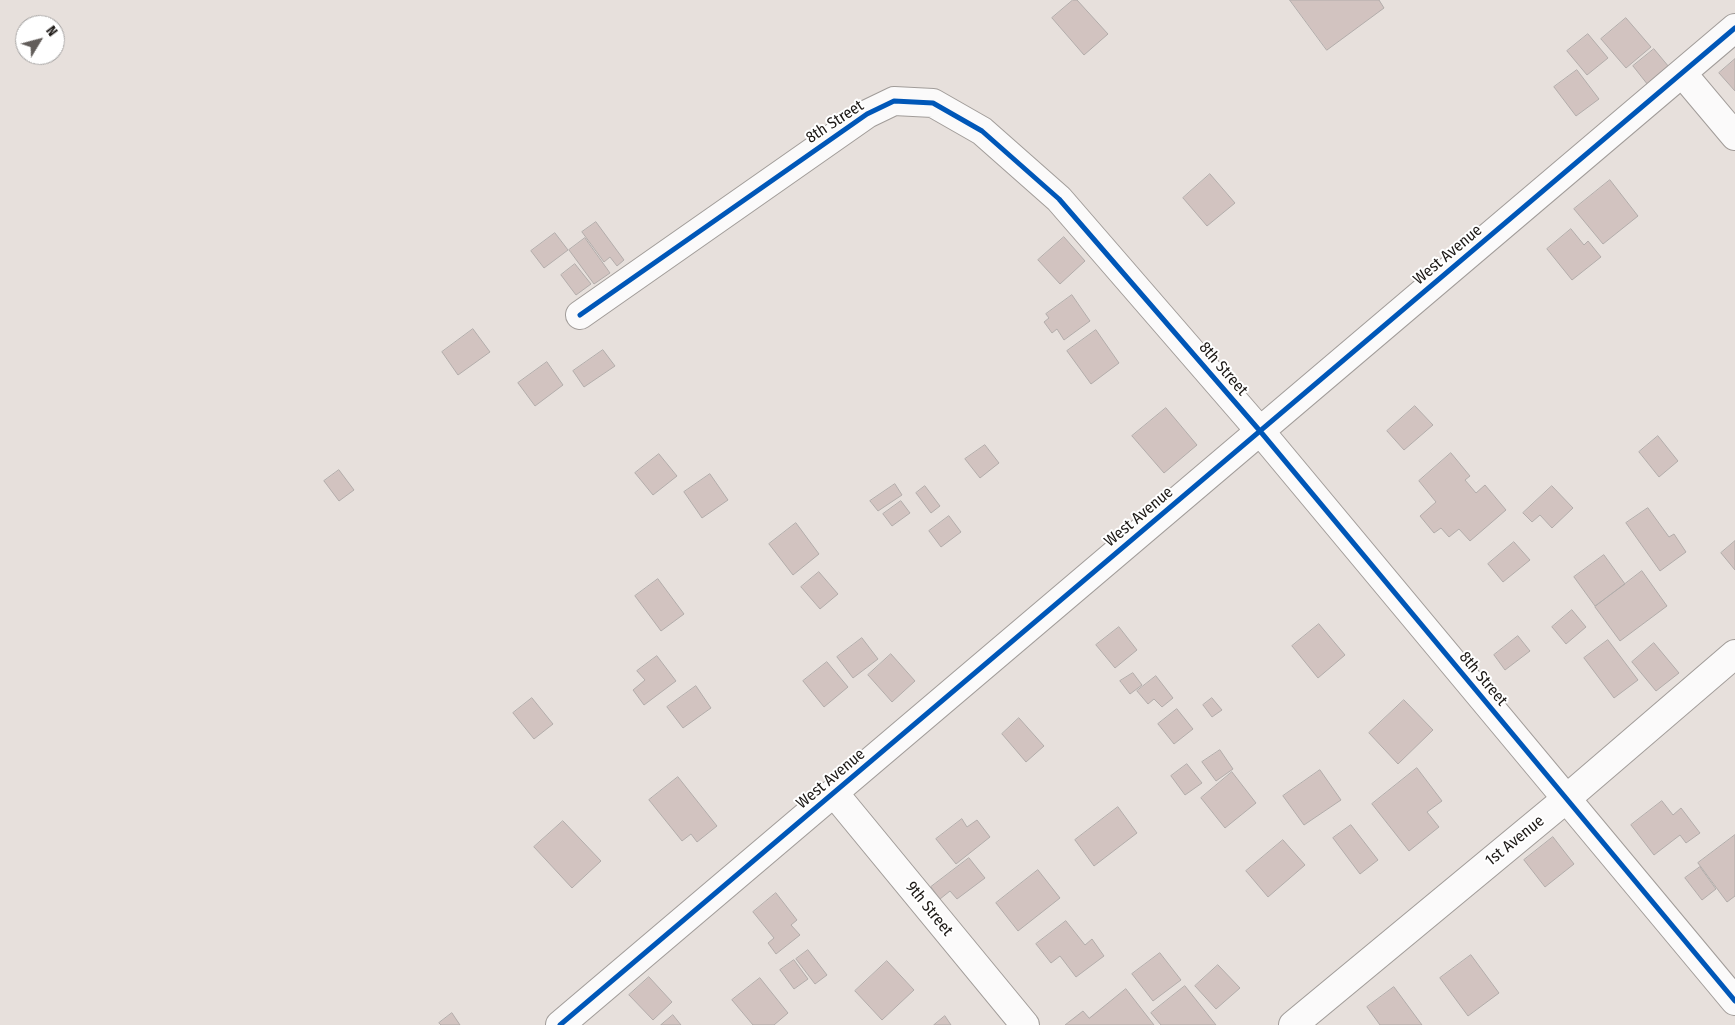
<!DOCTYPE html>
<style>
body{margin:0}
#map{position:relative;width:1735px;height:1025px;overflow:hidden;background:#e7e0dc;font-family:"Fira Sans Condensed",sans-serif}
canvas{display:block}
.north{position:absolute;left:15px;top:15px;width:50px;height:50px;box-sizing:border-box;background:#fff;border:1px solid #a4a2a1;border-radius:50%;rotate:53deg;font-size:14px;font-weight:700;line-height:20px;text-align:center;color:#1b1714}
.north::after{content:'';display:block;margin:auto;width:18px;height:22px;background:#625d5a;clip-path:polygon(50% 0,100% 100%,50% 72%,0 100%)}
</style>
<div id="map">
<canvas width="1735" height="1025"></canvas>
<div class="north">N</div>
</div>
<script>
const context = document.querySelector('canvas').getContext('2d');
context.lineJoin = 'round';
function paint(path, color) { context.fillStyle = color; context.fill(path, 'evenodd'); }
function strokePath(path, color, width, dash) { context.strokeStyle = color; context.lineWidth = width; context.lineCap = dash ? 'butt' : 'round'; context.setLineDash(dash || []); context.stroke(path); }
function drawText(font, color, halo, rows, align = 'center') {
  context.font = font + ' "Fira Sans Condensed",sans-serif'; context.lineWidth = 4; context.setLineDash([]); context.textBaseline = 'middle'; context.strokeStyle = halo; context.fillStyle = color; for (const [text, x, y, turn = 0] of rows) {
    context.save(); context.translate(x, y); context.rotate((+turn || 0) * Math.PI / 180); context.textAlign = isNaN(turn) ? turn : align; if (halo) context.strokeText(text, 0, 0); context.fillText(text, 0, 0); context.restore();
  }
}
const building = new Path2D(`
 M1073 0H1077L1108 34 1084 55 1052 18Z
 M1290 0H1379L1384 8 1327 50Z
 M1626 18 1651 47 1626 68 1601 39Z
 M1588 34 1608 58 1587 75 1567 51Z
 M1654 49 1669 67 1648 85 1633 66Z
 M1735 59V91L1719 73Z
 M1577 70 1599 99 1576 116 1554 87Z
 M1210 174 1235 203 1207 226 1183 198Z
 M1610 180 1638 216 1603 244 1574 209Z
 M596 222 624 260 617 266 610 257 604 262 582 232Z
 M1571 229 1584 245 1588 241 1601 257 1572 280 1547 249Z
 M555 233 568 250 544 268 531 251Z
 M1064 237 1085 261 1060 284 1038 260Z
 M585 238 610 273 594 284 569 250Z
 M575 264 591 284 576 295 561 275Z
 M1072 295 1090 321 1064 340 1057 329 1052 333 1044 322 1049 318 1046 314Z
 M473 329 490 352 458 375 442 352Z
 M1096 330 1119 363 1091 384 1067 351Z
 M603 350 615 366 584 387 573 371Z
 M547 362 563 385 535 406 518 383Z
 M1415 406 1433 425 1404 450 1387 431Z
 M1166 408 1197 445 1164 473 1132 436Z
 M1658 436 1678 461 1659 477 1639 452Z
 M985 445 999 463 980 478 965 459Z
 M1451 453 1470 476 1465 480 1476 493 1485 485 1506 510 1470 541 1459 529 1449 537 1441 528 1434 533 1420 516 1436 502 1419 481Z
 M659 454 677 476 653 495 635 473Z
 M339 470 354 490 339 501 324 481Z
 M710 474 728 500 702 518 684 492Z
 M895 484 902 495 878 511 870 501Z
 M925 486 940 506 931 513 916 493Z
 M1552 486 1573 508 1552 528 1540 515 1532 522 1523 513Z
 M901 501 910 513 892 526 883 514Z
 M1648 508 1669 537 1674 534 1686 552 1660 571 1626 523Z
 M949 516 961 532 941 547 929 531Z
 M796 523 819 554 793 575 769 544Z
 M1735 541V570L1721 553Z
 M1514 542 1530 560 1503 582 1488 564Z
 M1604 555 1625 584 1595 606 1574 577Z
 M1642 571 1667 606 1620 641 1595 607Z
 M819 572 838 594 820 609 801 587Z
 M658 579 684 614 661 631 635 596Z
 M1572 610 1586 627 1566 644 1552 627Z
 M1319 624 1345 655 1318 678 1292 646Z
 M1119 627 1137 650 1115 668 1096 645Z
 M1518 636 1530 651 1505 670 1494 655Z
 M862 638 878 659 853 678 837 657Z
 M1608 640 1638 680 1614 698 1584 658Z
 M1654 643 1679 673 1656 691 1632 662Z
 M891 654 915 681 892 702 868 675Z
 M657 656 676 681 644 705 633 690 645 680 637 671Z
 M827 662 848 687 824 707 803 681Z
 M1133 673 1142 685 1130 694 1120 681Z
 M1156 676 1173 698 1162 707 1154 699 1148 704 1137 691Z
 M696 686 711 708 683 728 667 707Z
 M532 698 553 724 534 739 513 713Z
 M1212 698 1222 710 1212 717 1203 705Z
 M1404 700 1433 730 1398 764 1369 733Z
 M1177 709 1193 729 1174 744 1158 724Z
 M1019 718 1044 746 1026 762 1002 734Z
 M1220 750 1233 769 1216 781 1202 762Z
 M1187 764 1202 783 1185 795 1171 776Z
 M1417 768 1442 801 1427 812 1439 827 1409 851 1372 804Z
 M1320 770 1341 800 1304 825 1283 796Z
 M1232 772 1256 803 1225 828 1201 798Z
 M678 777 717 826 697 842 691 834 682 841 649 800Z
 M1662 801 1673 815 1681 808 1700 833 1686 843 1680 835 1654 855 1631 825Z
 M1118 807 1137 833 1094 866 1075 840Z
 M962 819 967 827 977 820 990 837 956 864 936 839Z
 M563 821 601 861 572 888 534 847Z
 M1351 825 1378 860 1360 874 1333 838Z
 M1735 835V896L1727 902 1698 863Z
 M1553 837 1574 864 1545 887 1524 860Z
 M1283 840 1305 865 1268 897 1246 871Z
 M969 858 985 878 957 899 950 891 940 899 931 887Z
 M1700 867 1716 889 1702 900 1685 878Z
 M1038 870 1060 898 1018 931 996 903Z
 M776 893 797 920 791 925 800 935 776 954 768 943 774 938 753 912Z
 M1066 921 1085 945 1092 939 1104 956 1076 977 1060 956 1051 963 1036 944Z
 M808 950 827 975 815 984 796 959Z
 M1160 953 1181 980 1153 1001 1132 974Z
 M1471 955 1499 993 1468 1016 1440 978Z
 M794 960 808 979 794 989 780 970Z
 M887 961 914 990 882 1020 855 991Z
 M1218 965 1240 988 1216 1009 1195 986Z
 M649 977 672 1002 653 1020 629 995Z
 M760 978 788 1013 774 1025H753L732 1000Z
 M1185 986 1216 1025H1161L1151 1013Z
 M1394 987 1422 1025H1380L1367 1007Z
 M1126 989 1154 1025H1065L1083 1011 1089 1018Z
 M452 1013 460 1025H441L439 1023Z
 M673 1015 681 1025H661Z
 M945 1016 951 1025H934Z`);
paint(building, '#d2c3c0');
strokePath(building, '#b2acaa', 1);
const street = new Path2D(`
 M1682 73 1735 136
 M580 315 867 114 894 101 933 103 982 131 1059 199 1260 431 1735 1001
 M834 793 1025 1025
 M560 1025 1735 28
 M1293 1025 1566 799 1735 654`);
strokePath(street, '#a19c99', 30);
strokePath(street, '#fbfafa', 28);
strokePath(new Path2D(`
 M580 315 867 114 894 101 933 103 982 131 1059 199 1260 431 1735 1001
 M560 1025 1735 28`), '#0057b8', 5);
drawText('16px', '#1b1714', '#fff', [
 ["8th Street",835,122,-33],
 ["West Avenue",1448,255,-40],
 ["8th Street",1223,369,49],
 ["West Avenue",1139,517,-40],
 ["8th Street",1483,679,50],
 ["West Avenue",831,779,-40],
 ["1st Avenue",1515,841,-39],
 ["9th Street",929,909,51]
]);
</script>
